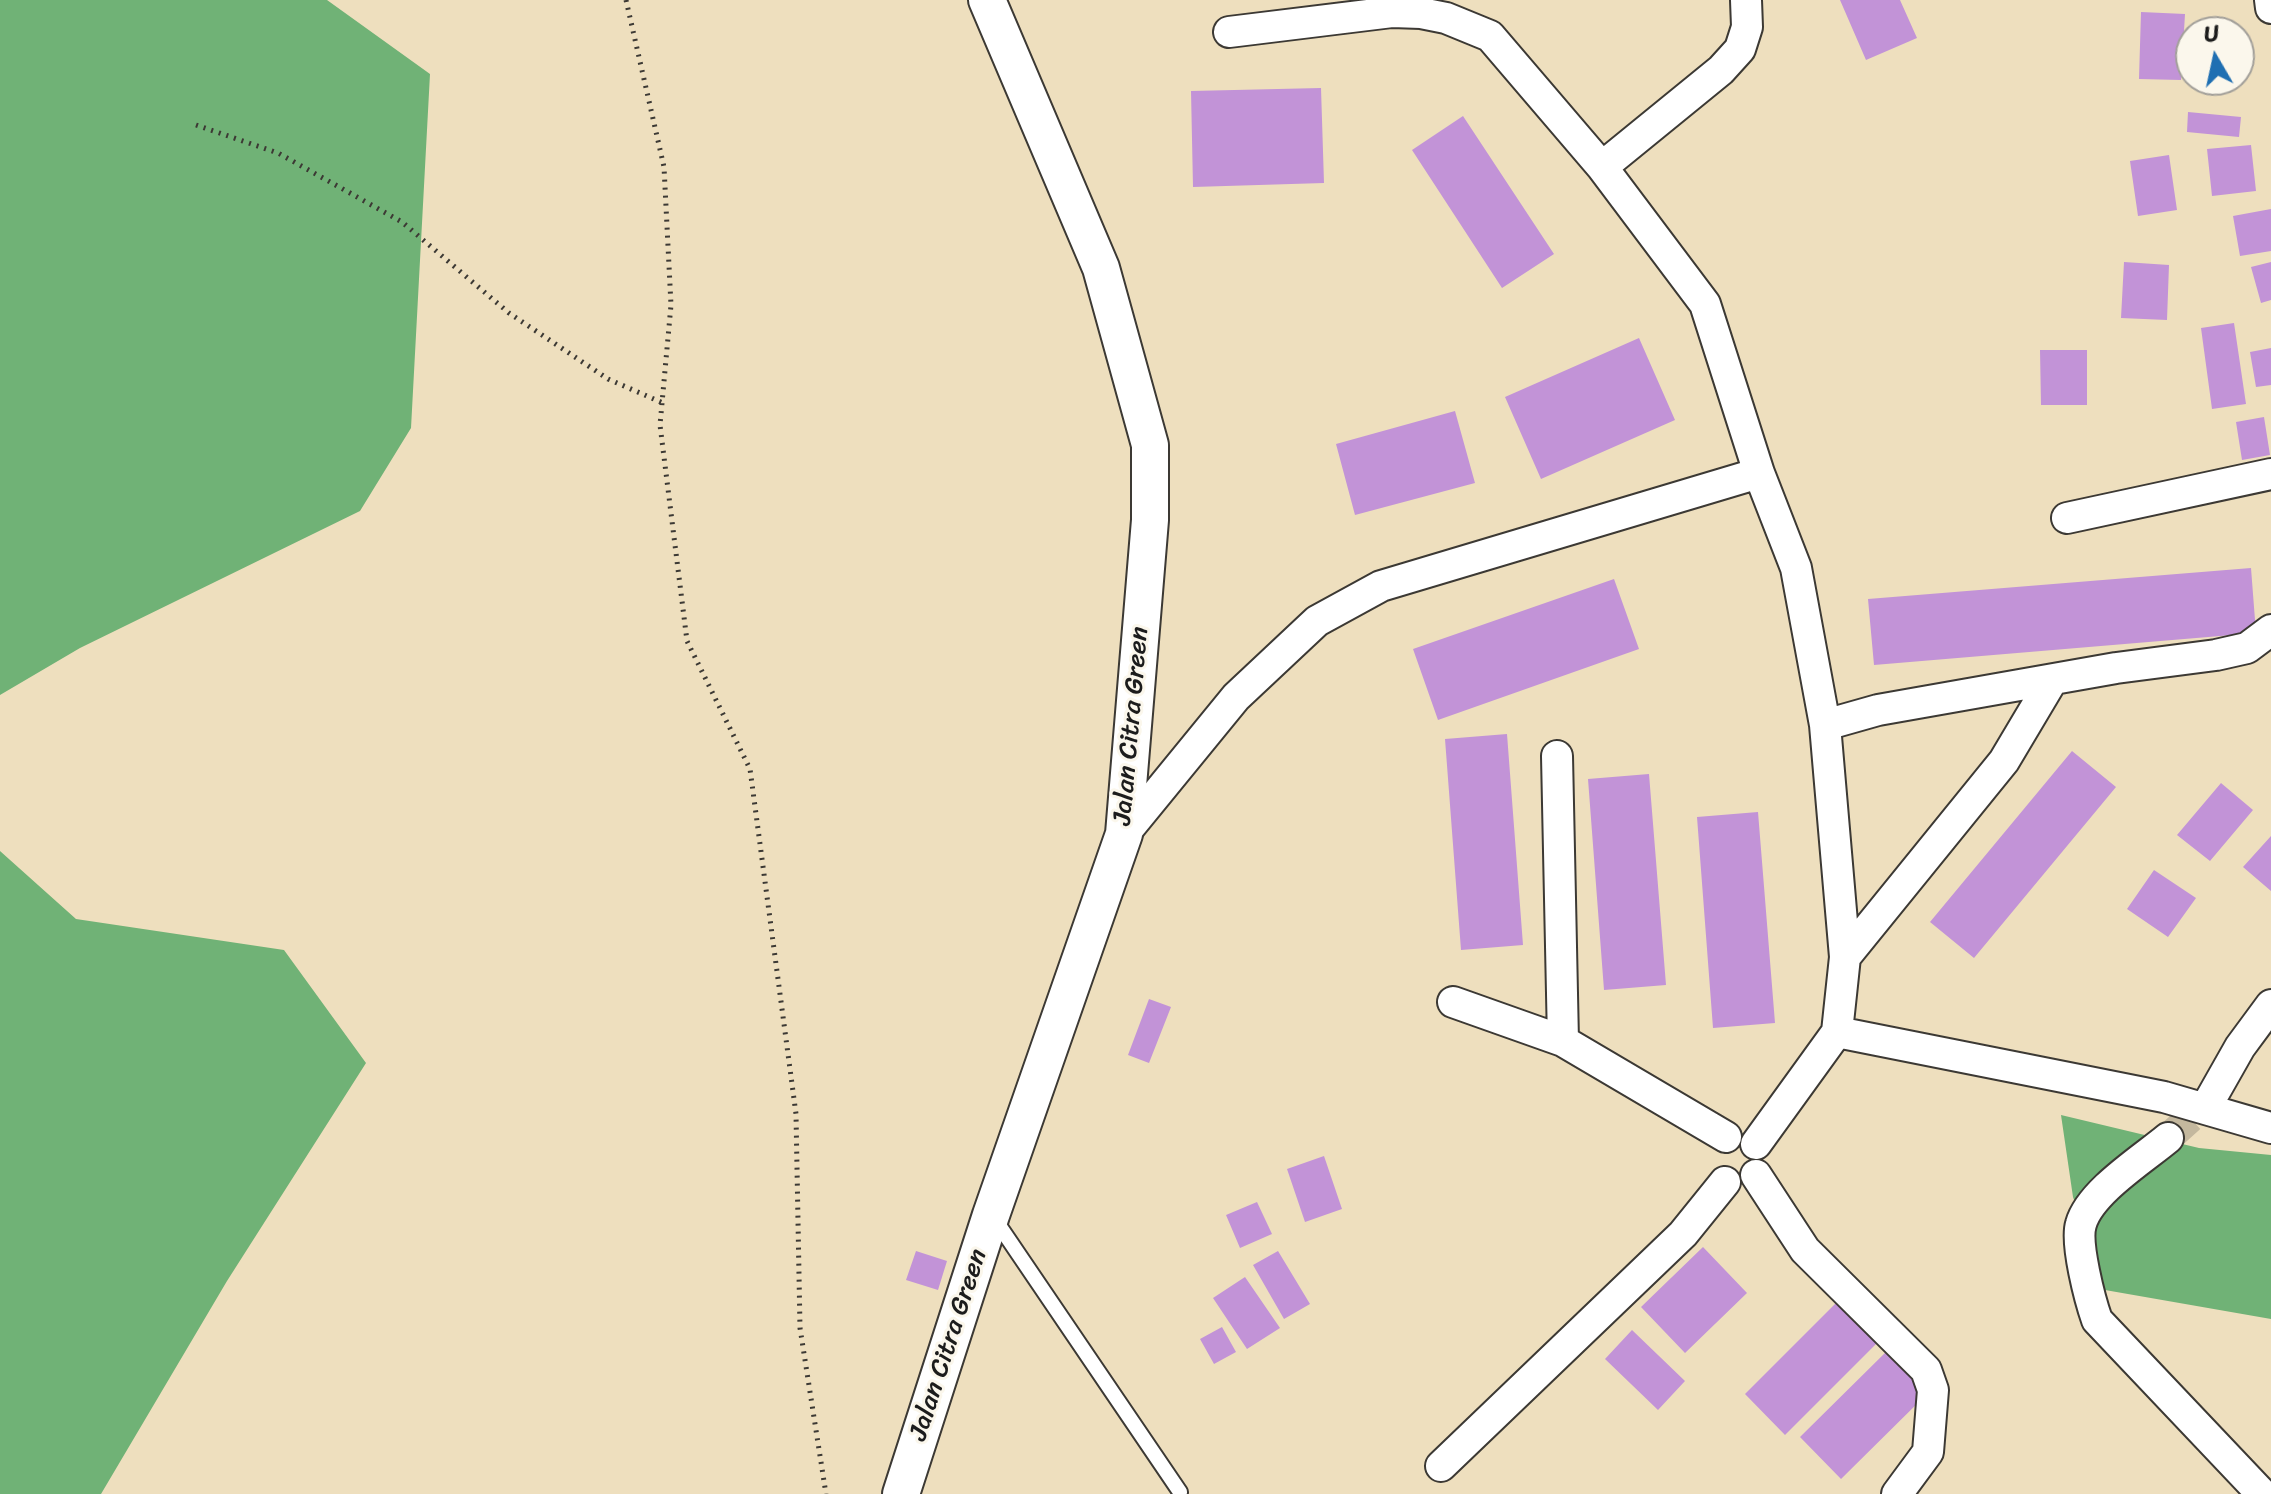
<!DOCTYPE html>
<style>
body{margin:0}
#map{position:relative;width:2271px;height:1494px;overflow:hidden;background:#eedfbe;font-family:Sriracha,sans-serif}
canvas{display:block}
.north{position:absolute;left:2175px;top:16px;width:80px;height:80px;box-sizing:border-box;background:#fbf7ec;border:2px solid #a29f99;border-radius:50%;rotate:351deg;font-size:22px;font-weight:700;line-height:32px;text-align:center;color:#1c1c1c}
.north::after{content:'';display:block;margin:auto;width:28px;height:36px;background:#1f6fb2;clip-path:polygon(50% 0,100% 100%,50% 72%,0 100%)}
</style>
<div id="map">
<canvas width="2271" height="1494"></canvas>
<div class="north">U</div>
</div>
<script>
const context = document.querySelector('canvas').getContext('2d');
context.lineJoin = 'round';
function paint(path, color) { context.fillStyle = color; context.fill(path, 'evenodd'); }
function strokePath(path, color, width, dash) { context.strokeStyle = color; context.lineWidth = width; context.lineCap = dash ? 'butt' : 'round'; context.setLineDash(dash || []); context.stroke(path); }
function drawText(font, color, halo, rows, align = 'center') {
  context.font = font + ' Sriracha,sans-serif'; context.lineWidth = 6; context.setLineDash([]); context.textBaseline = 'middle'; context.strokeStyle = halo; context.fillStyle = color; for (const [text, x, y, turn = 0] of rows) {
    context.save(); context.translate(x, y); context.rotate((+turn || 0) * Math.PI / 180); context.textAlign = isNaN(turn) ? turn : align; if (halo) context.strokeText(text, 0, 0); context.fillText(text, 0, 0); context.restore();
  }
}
paint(new Path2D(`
 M0 0H327L430 74 411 428 360 511 80 648 0 695Z
 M0 851 76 919 284 950 366 1063 227 1281 101 1494H0Z
 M2061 1115 2199 1148 2271 1155V1319L2105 1290 2073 1197Z`), '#70b276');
paint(new Path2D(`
 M1840 0H1900L1917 38 1866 60Z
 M2141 12 2185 14 2181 80 2139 79Z
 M1321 88 1324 183 1193 187 1191 91Z
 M2188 112 2241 117 2239 137 2187 132Z
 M1463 116 1554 254 1502 288 1412 150Z
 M2251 145 2256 191 2212 196 2207 149Z
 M2169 155 2177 210 2138 216 2130 161Z
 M2271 209V251L2240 256 2233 216Z
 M2124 262 2169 265 2167 320 2121 318Z
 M2271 262V300L2261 303 2251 267Z
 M2234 323 2246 404 2212 409 2201 328Z
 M1639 338 1675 420 1541 479 1505 397Z
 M2271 348V385L2256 387 2250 352Z
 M2040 350H2087V405H2041Z
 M1455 411 1475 483 1355 515 1336 444Z
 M2264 417 2270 455 2242 460 2236 422Z
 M2251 568 2256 633 1874 665 1868 599Z
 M1614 579 1639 649 1438 720 1413 649Z
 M1507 734 1523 945 1461 950 1445 739Z
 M2072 751 2116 787 1974 958 1930 922Z
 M1649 774 1666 985 1604 990 1588 779Z
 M2221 783 2253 810 2210 861 2177 835Z
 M1758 812 1775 1023 1713 1028 1697 817Z
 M2271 836V891L2243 867Z
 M2154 870 2196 898 2168 937 2127 909Z
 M1149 999 1171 1007 1149 1063 1128 1055Z
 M1324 1156 1342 1209 1305 1222 1287 1169Z
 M1257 1202 1272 1234 1240 1248 1226 1215Z
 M1703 1247 1747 1293 1685 1353 1641 1307Z
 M916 1251 947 1261 938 1290 906 1280Z
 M1278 1251 1310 1304 1284 1319 1253 1265Z
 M1245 1277 1280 1328 1247 1349 1213 1298Z
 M1837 1302 1878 1342 1785 1435 1745 1394Z
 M1222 1327 1236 1352 1214 1364 1200 1339Z
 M1632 1330 1685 1381 1658 1410 1605 1359Z
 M1890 1348 1932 1389 1841 1479 1800 1437Z`), '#c293d7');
strokePath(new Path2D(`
 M2168 1138 2210 1100`), '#c4b89e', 30, [30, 15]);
const service = new Path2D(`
 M994 1218 1180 1492`);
const minor = new Path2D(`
 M2270 0 2271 8
 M1229 32 1392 12 1421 13 1446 18 1490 36 1602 167 1705 304 1759 473 1796 568 1825 725 1845 957 1837 1032 1756 1144
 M1602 167 1721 70 1740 49 1747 27 1746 0
 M2067 518 2271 474
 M1825 725 1878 710 2116 668 2216 655 2247 648 2271 630
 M1557 756 1563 1041 1726 1137
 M1124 834 1236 697 1317 621 1381 586 1759 473
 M1845 957 2004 761 2051 682
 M1453 1002 1563 1041
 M1837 1032 2164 1097 2271 1128
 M2210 1100 2240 1047 2271 1005
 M2168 1138C2143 1159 2090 1192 2081 1224 2075 1243 2090 1300 2097 1320L2262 1494
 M1756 1175 1805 1250 1926 1370 1933 1390 1928 1452 1897 1494
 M1441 1466 1683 1234 1725 1182`);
const tertiary = new Path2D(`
 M901 1494 991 1215 1124 834 1150 520V445L1101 268 987 0`);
strokePath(service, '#3c3934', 18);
strokePath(minor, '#3c3934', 34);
strokePath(tertiary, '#3c3934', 40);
strokePath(new Path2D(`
 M626 0 664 167 671 305 660 425 687 641 750 769 796 1114 800 1328 826 1494
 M196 125 278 153 402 222 509 313 608 379 663 403`), '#3c3934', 5, [2, 6]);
strokePath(service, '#fff', 14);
strokePath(minor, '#fff', 30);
strokePath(tertiary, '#fff', 36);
drawText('26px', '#1c1c1c', '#fbf7ec', [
 ["Jalan Citra Green",1132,726,-85],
 ["Jalan Citra Green",949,1345,-72]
]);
</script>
